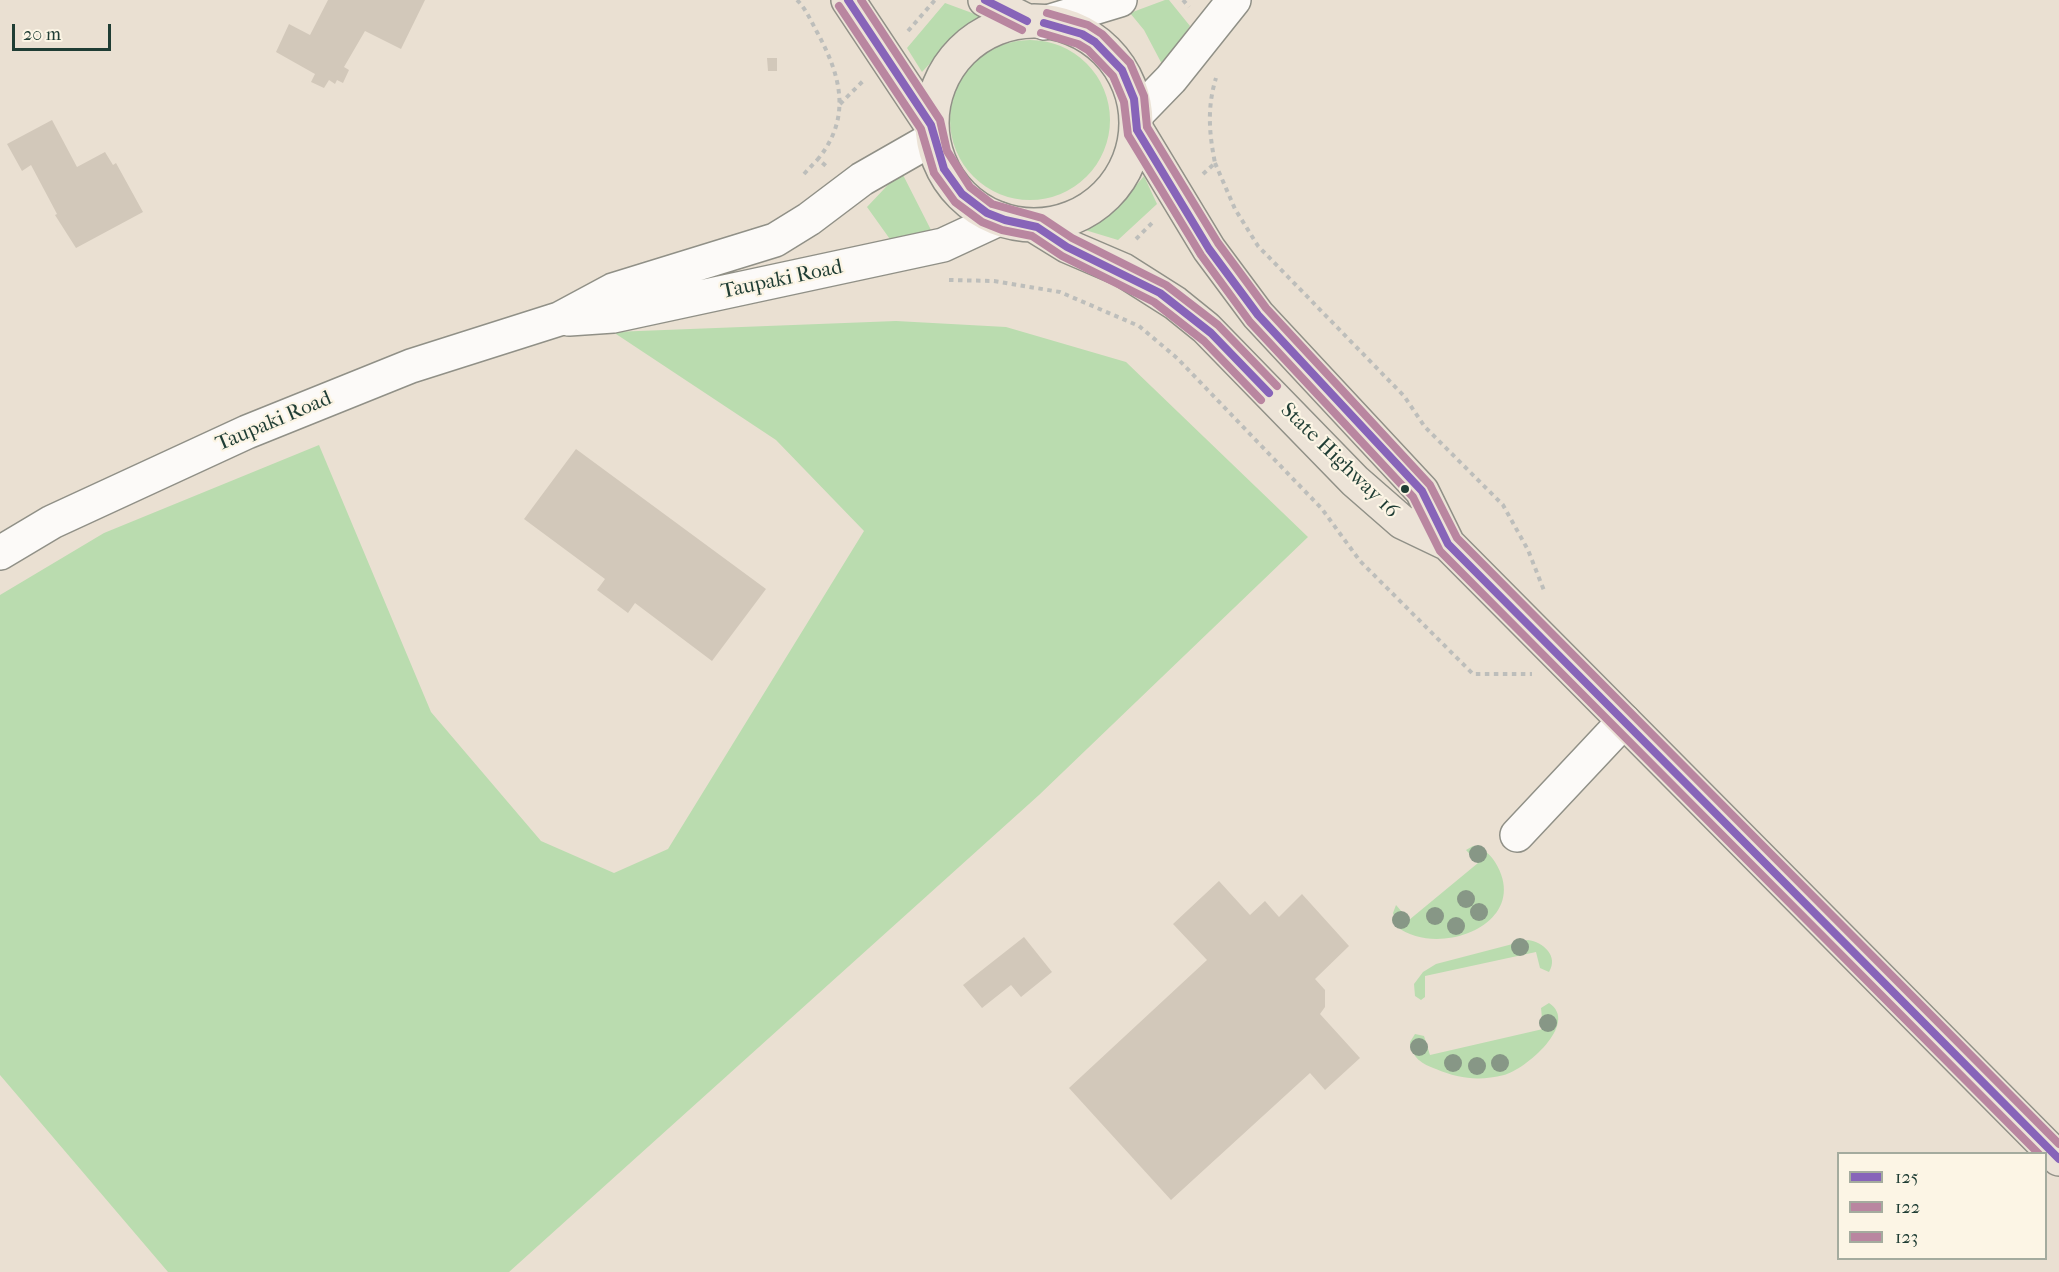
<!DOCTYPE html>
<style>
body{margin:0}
#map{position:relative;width:2059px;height:1272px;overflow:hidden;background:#eae0d2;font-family:"IM FELL French Canon",serif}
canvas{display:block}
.legend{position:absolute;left:1837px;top:1152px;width:210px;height:108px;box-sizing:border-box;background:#fcf5e5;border:2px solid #a4ab9e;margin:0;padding:8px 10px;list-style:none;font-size:18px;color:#1f3d34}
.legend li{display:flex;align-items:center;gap:12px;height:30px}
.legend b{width:30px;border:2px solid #a4ab9e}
.scale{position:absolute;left:12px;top:24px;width:99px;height:27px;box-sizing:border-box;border:3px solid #1f3d34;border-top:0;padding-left:8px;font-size:18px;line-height:21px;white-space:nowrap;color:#1f3d34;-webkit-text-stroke:4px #fcf5e5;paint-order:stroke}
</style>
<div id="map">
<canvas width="2059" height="1272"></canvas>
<ul class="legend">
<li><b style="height:8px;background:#8764b9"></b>125</li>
<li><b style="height:8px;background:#b986a0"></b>122</li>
<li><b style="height:8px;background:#b986a0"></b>123</li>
</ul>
<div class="scale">20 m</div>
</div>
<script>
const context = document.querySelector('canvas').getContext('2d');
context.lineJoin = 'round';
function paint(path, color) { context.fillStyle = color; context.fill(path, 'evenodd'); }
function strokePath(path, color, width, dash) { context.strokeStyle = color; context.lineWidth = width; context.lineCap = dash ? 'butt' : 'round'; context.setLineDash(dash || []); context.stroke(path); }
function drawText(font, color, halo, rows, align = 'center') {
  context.font = font + ' "IM FELL French Canon",serif'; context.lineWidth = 4.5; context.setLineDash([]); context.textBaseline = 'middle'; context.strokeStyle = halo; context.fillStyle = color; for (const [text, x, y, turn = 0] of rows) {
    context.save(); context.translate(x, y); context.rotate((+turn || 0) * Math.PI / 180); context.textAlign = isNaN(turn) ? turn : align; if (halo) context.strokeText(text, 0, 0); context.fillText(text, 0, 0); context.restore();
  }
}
paint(new Path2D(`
 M1165 0H1169L1190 26 1163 66 1144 30 1130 13Z
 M945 3 983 17 959 32 922 72 907 48Z
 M950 120a80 80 0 1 1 160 0a80 80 0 1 1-160 0Z
 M901 171 931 230 892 242 867 207Z
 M1144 176 1157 204 1118 240 1085 230 1128 195Z
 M896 321 1006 327 1126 362 1308 537 1039 795 509 1272H168L0 1075V595L104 533 319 445 431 712 541 841 614 873 668 849 864 531 776 440 613 332Z
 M1473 846C1482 847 1490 854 1495 862 1533 923 1440 959 1397 927L1393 913 1396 905 1409 920 1478 863 1466 850Z
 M1528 940C1543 942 1559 956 1549 972L1540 968 1536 952 1425 976V997L1421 1000 1415 996 1414 984 1423 972 1436 964Z
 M1549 1003C1580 1023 1525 1070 1504 1075 1480 1081 1459 1079 1436 1069 1422 1064 1412 1058 1410 1042L1415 1034 1424 1036 1430 1055 1543 1029 1541 1008Z`), '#badcaf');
paint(new Path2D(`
 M328 0H425L401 49 365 31 344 67 349 70 343 83 337 80 335 84 329 80 324 88 311 82 315 74 276 52 289 24 310 35Z
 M767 58H777V71H768Z
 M52 120 77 167 105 152 113 165 116 163 143 212 76 248 55 215 57 214 31 165 22 171 7 144Z
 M576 449 766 589 712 661 635 603 628 613 597 590 605 579 524 519Z
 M1219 881 1250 915 1265 901 1279 917 1302 894 1349 946 1315 979 1325 990V1007L1320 1014 1360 1058 1325 1090 1310 1073 1171 1200 1069 1088 1207 960 1173 924Z
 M1024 937 1052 972 1021 997 1011 985 982 1008 963 985Z`), '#d2c8ba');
const minor = new Path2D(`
 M1044 23 1120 0
 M1137 114 1171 79 1234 0
 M569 319 613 316 943 245 999 219
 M0 553 52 522 247 432 411 366 559 319 613 290 775 240 809 219 862 179 932 139
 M1517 835 1624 721`);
const major = new Path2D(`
 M848 0 931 125
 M985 0 1027 21
 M932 123a102 102 0 1 1 204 0a102 102 0 1 1-204 0Z
 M1137 130 1209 249 1258 315 1422 491 1448 544 2059 1159
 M1033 225 1067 246 1123 270 1175 303 1206 328 1355 481 1402 522 1448 544`);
strokePath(minor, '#909087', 36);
strokePath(major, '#909087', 36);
strokePath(new Path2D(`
 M797 0C806 9 811 21 817 32 841 76 852 117 818 159L826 166
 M1183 0 1189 7
 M908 31 935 0
 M840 104 863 81
 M1215 163 1235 209 1258 246 1404 396 1425 427 1503 505 1528 550 1545 593
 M804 174 818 159
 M1203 174 1215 163C1209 133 1207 107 1216 78
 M1136 239 1154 221
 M949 280 994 281 1060 292 1139 326 1177 358 1322 509 1360 561 1473 674H1532`), '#bdbebb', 4, [4.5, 4.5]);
strokePath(minor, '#fcfaf8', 33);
strokePath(major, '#ece3d7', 33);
strokePath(new Path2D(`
 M848 0 931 125 944 169 962 194 987 213 1005 220 1037 227 1067 247 1160 293 1211 333 1269 393
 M985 0 1027 21
 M1044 23 1082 34 1095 42 1122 70 1134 99 1137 130 1209 249 1258 315 1422 491 1448 544 2059 1159`), '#8764b9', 8);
strokePath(new Path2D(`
 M839 6 921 129 934 173 955 202 982 222 1002 230 1032 236 1062 256 1154 302 1204 341 1261 400
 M980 9 1022 30
 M1041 33 1078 44 1088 50 1113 76 1124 102 1128 135 1201 255 1250 322 1413 497 1440 551 2039 1154`), '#b986a0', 8);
strokePath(new Path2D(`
 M861 0 940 120 947 151 970 187 992 204 1042 218 1072 238 1166 285 1218 325 1277 386
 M1047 13 1088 25 1102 34 1130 63 1144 96 1147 127 1218 243 1266 308 1430 485 1457 538 2059 1144`), '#b986a0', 8);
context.fillStyle = '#879786';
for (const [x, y] of [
 [1478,854],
 [1466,899],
 [1479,912],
 [1435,916],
 [1401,920],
 [1456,926],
 [1520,947],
 [1548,1023],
 [1419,1047],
 [1453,1063],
 [1500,1063],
 [1477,1066]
]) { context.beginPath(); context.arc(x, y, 9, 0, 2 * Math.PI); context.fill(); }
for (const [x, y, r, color] of [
 [1405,489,5,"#1f3d34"]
]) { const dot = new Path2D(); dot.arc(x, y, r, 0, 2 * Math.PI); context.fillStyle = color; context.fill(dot); strokePath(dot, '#fcf5e5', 2); }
drawText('21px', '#1f3d34', '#fcf5e5', [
 ["Taupaki Road",782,280,-12],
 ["Taupaki Road",274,422,-23],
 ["State Highway 16",1339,461,44]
]);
</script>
